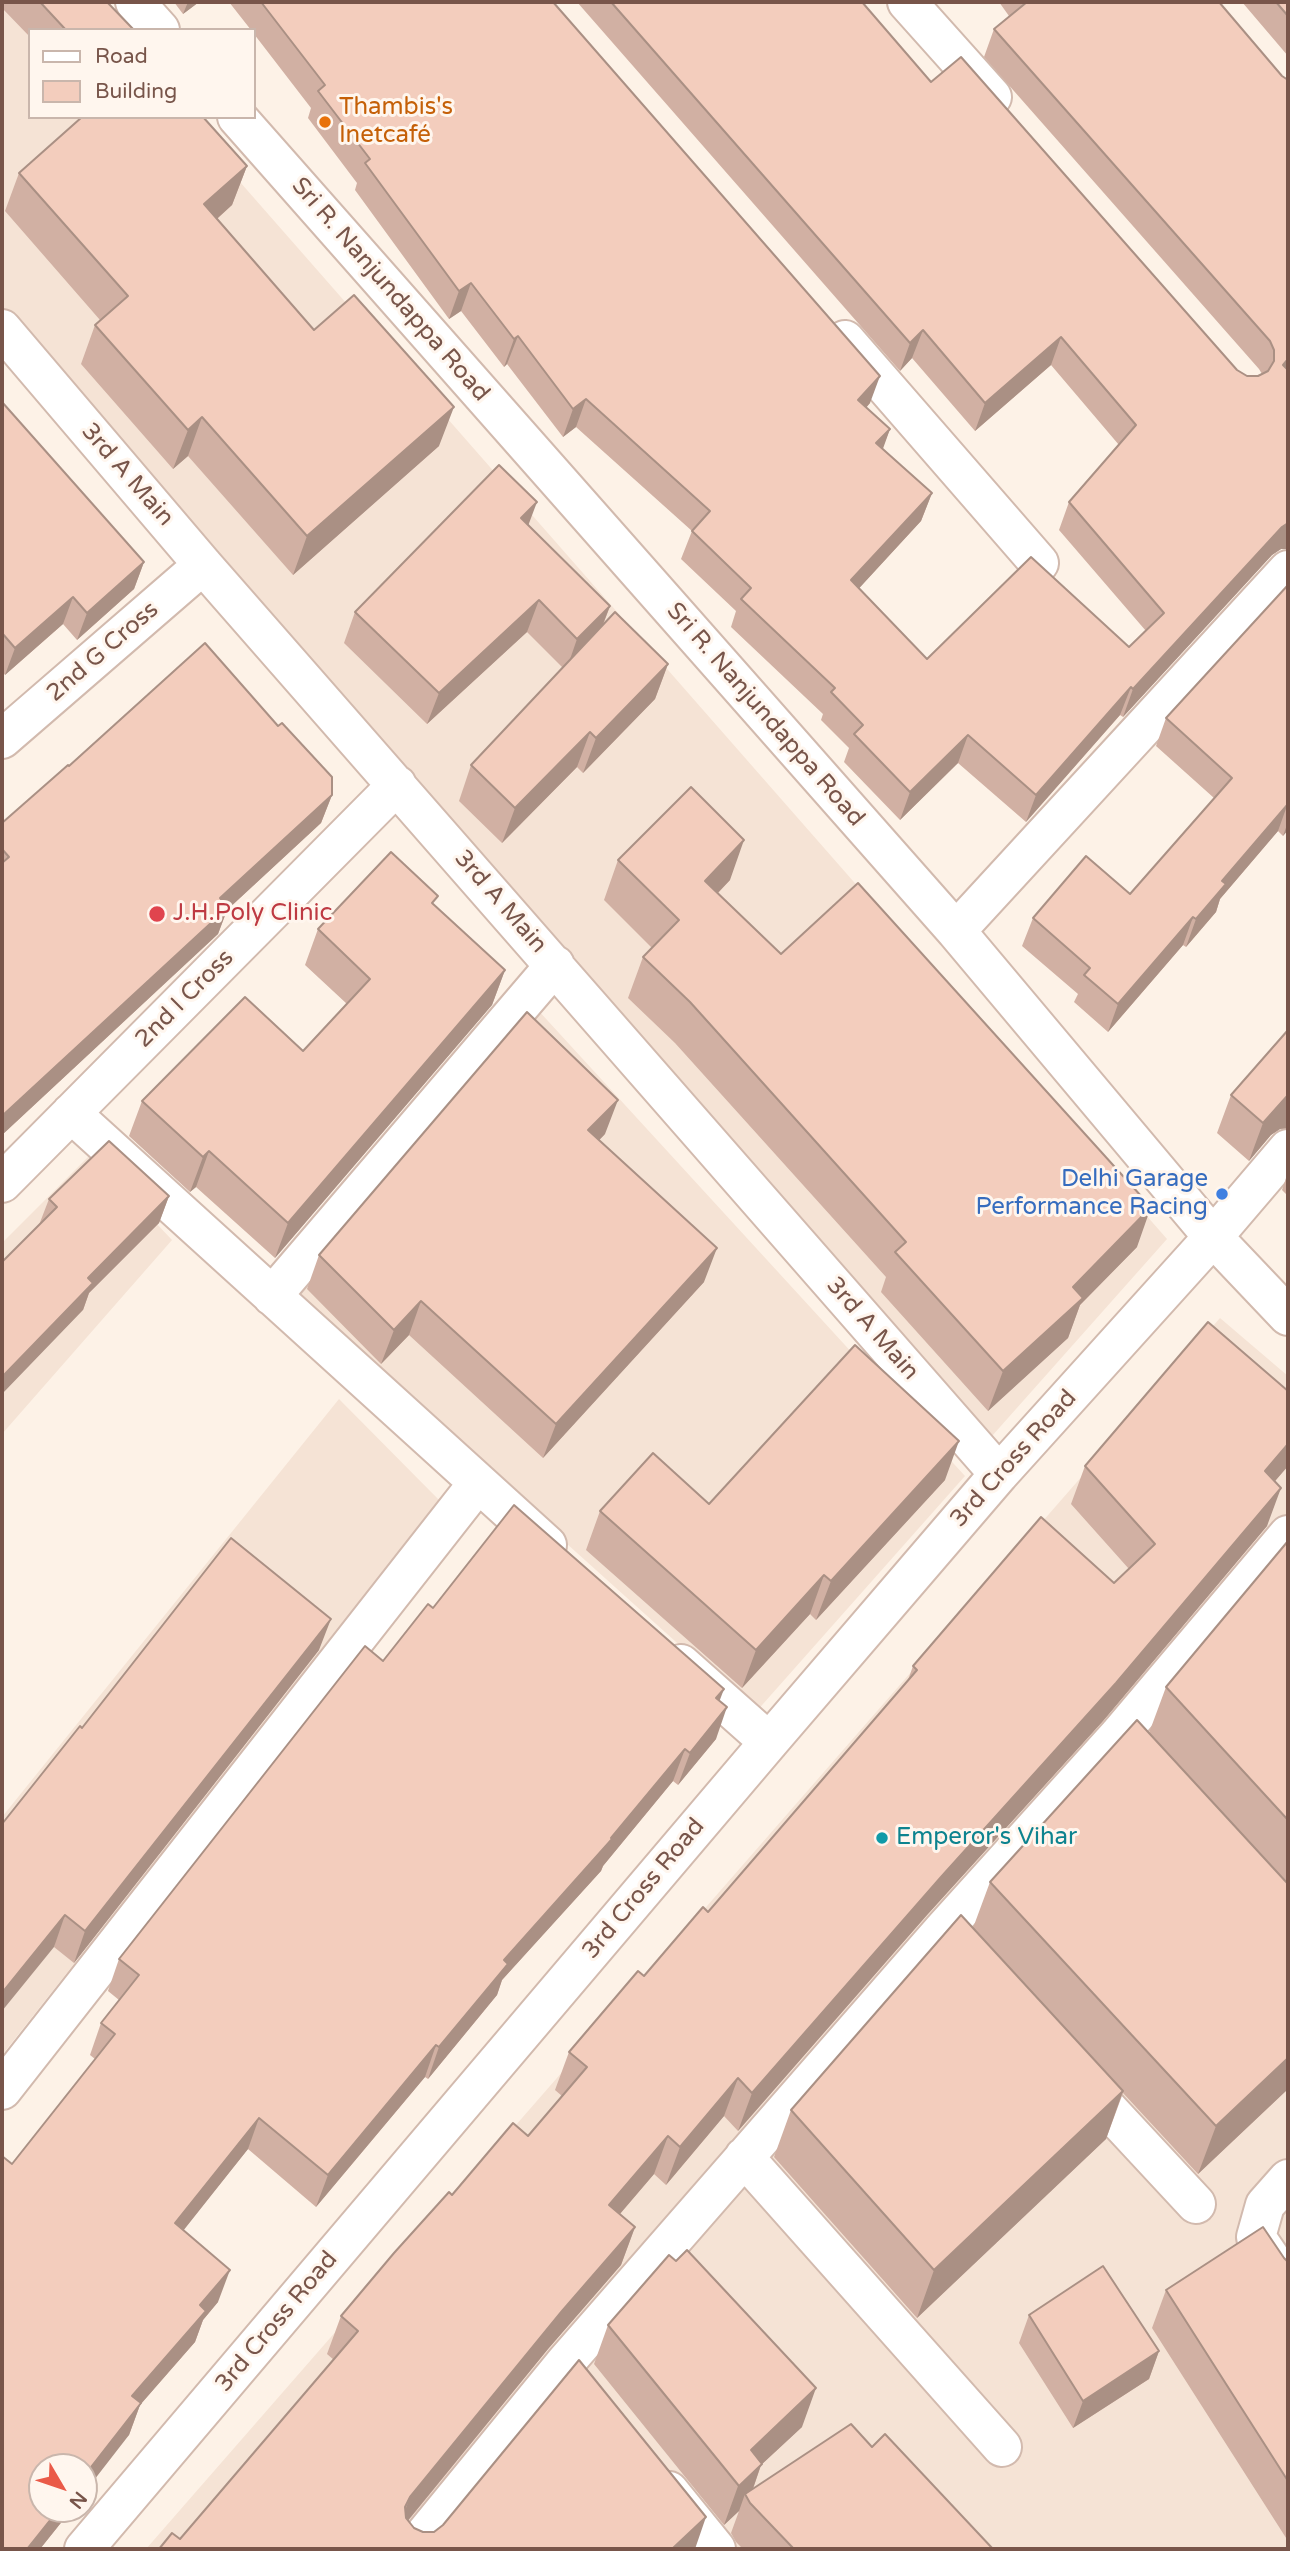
<!DOCTYPE html>
<meta charset="utf-8">
<style>
body{margin:0}
#map{position:relative;width:1290px;height:2551px;overflow:hidden;background:#fdf2e7;font-family:"Varela Round",sans-serif}
canvas{display:block}
.frame{position:absolute;inset:0;border:4px solid #78554a;pointer-events:none}
.legend{position:absolute;left:28px;top:28px;width:228px;height:91px;box-sizing:border-box;background:#fff6ee;border:2px solid #c9b6ac;margin:0;padding:9px 12px;list-style:none;font-size:21px;color:#78554a}
.legend li{display:flex;align-items:center;gap:14px;height:35px}
.legend b{width:35px;border:2px solid #c9b6ac}
.north{position:absolute;left:28px;top:2453px;width:70px;height:70px;box-sizing:border-box;background:#fff6ee;border:2px solid #c9b6ac;border-radius:50%;rotate:129deg;font-size:19px;font-weight:700;line-height:28px;text-align:center;color:#78554a}
.north::after{content:'';display:block;margin:auto;width:24px;height:32px;background:#ea5a48;clip-path:polygon(50% 0,100% 100%,50% 72%,0 100%)}
</style>
<div id="map">
<canvas width="1290" height="2551"></canvas>
<div class="frame"></div>
<ul class="legend">
<li><b style="height:9px;background:#fff"></b>Road</li>
<li><b style="height:19px;background:#f3cdbd"></b>Building</li>
</ul>
<div class="north">N</div>
</div>
<script>
const context = document.querySelector('canvas').getContext('2d');
context.lineJoin = 'round';
function paint(path, color) { context.fillStyle = color; context.fill(path, 'evenodd'); }
function strokePath(path, color, width, dash) { context.strokeStyle = color; context.lineWidth = width; context.lineCap = dash ? 'butt' : 'round'; context.setLineDash(dash || []); context.stroke(path); }
function drawText(font, color, halo, rows, align = 'center') {
  context.font = font + ' "Varela Round",sans-serif'; context.lineWidth = 6; context.setLineDash([]); context.textBaseline = 'middle'; context.strokeStyle = halo; context.fillStyle = color; for (const [text, x, y, turn = 0] of rows) {
    context.save(); context.translate(x, y); context.rotate((+turn || 0) * Math.PI / 180); context.textAlign = isNaN(turn) ? turn : align; if (halo) context.strokeText(text, 0, 0); context.fillText(text, 0, 0); context.restore();
  }
}
paint(new Path2D(`
 M2 2 30 30V117H183L1167 1239 992 1436 2 306Z
 M537 1009 965 1476 755 1713 288 1293Z
 M91 1154 172 1240 2 1434V1243Z
 M1220 1318 1288 1376V2549H146Z
 M339 1399 440 1501 2 2055V1817Z`), '#f5e3d5');
const street = new Path2D(`
 M135 2 160 30
 M907 2 992 97
 M237 117 956 931 1213 1237 1288 1316
 M2 329 203 565 999 1474
 M845 340 1039 563
 M2 739 203 565
 M956 931 1288 570
 M71 1113 547 1545
 M2 1183 397 785
 M272 1296 555 965
 M681 1664 769 1742
 M1078 2077 1196 2204
 M2 2090 478 1483
 M744 2157 1002 2447
 M1288 2179 1265 2205 1256 2237 1288 2284
 M669 2491 716 2549
 M84 2549 769 1742 999 1474 1213 1237 1288 1149
 M413 2549 565 2363 943 1930 1119 1735 1288 1535`);
strokePath(street, '#d2baae', 42);
strokePath(street, '#fff', 38);
paint(new Path2D(`
 M2 2H107L134 30H30V37L2 8Z
 M174 2H199L183 14Z
 M229 2H553L870 403 866 408 890 429 882 449 932 493 921 521 859 588 927 659 1129 647 1146 631 1059 530 1069 502 1119 445 1051 365 975 431 912 358 900 371 577 2H862L931 82 1237 370 1247 376H1258L1262 374 1259 369 984 57 994 29 1009 16 999 2H1219L1282 76 1281 549 1272 555 1123 717 1120 715 1026 822 958 763 900 820 844 762 849 748 821 720 823 714 731 627 736 611 681 559 692 531 576 427 563 437 507 364 504 367 461 311 449 319 355 190 357 183 308 118 311 108 254 34V30H251Z
 M1242 2H1288V56Z
 M247 166 232 205 217 219 314 330 439 446 293 575 188 456 173 469 81 364 95 325 100 320 5 211 19 173Z
 M2 402 144 562 134 589 77 640 63 624 5 675 2 671Z
 M528 526 610 606 603 625 668 664 655 699 583 773 577 767 502 843 459 801 471 765 563 668 527 632 427 724 344 643 355 612Z
 M1288 585V830L1283 836 1278 831 1220 899 1216 912 1186 947 1183 945 1108 1032 1074 1002 1078 994 1022 946 1033 918 1130 894 1214 798 1156 746 1166 718Z
 M69 766 332 795 321 823 227 910 218 934 2 1135V823Z
 M618 860 730 880 718 893 781 954 1137 1247 1080 1305 1068 1338 988 1411 881 1292 886 1277 675 1043 628 998 643 957 652 948 604 900Z
 M435 906 505 970 492 1005 275 1258 196 1187 190 1192 129 1136 142 1101 303 1051 347 1004 305 965 318 929Z
 M1288 1030V1128L1280 1129 1271 1135 1249 1161 1217 1133 1231 1095Z
 M605 1134 599 1140 704 1282 543 1458 409 1335 381 1364 307 1289 319 1255Z
 M1288 1172V1196L1282 1190Z
 M169 1196 159 1223 89 1293 83 1310 39 1225 49 1199Z
 M1085 1466H1288L1274 1482 1267 1526 1103 1721 927 1915 738 2131 724 2116 666 2185 654 2174 620 2214 635 2227 621 2265 548 2349 408 2521 414 2528 423 2532 180 2539 334 2360 327 2354 341 2316 452 2195 528 2136 562 2096 555 2090 569 2052 708 1912 908 1680 913 1666 1114 1583 1129 1569 1071 1504Z
 M945 1480 816 1620 810 1614 742 1688 586 1550 600 1511 709 1504Z
 M1288 1541V2089L1198 2174 1123 2093 1106 2139 917 2318 774 2157 791 2110 973 1928 990 1882 1149 1733 1166 1687Z
 M433 1608 720 1701 716 1739 678 1785 673 1781 603 1866 601 1871 502 1980 497 1995 428 2079 425 2077 316 2207 248 2149 183 2230 218 2302 203 2320 195 2342 140 2405 129 2435 42 2509H72L40 2549 12 2164 95 2059 90 2055 101 2023 119 2000 108 1991 119 1959 383 1661Z
 M319 1650 74 1963 54 1947 82 1728Z
 M1284 2258 1288 2262V2541L1152 2328 1166 2290Z
 M1029 2315 1159 2351 1149 2379 1073 2428 1019 2343Z
 M608 2325 802 2427 761 2465 753 2489 872 2447 993 2549H743L736 2542 731 2533 739 2511 724 2525 594 2364Z`), '#d1b0a3');
paint(new Path2D(`
 M188 2H199L183 14Z
 M247 166 232 205 190 243 204 204Z
 M471 283 461 311 449 319 459 291Z
 M923 330 912 358 900 371 910 343Z
 M518 336 507 364 504 367 514 339Z
 M1061 337 1051 365 975 431 985 403Z
 M1288 359V377L1283 365Z
 M880 376 870 403 848 428 858 400Z
 M586 399 576 427 563 437 573 409Z
 M454 407 439 446 293 575 307 536Z
 M202 417 188 456 173 469 188 430Z
 M890 429 880 457 876 443Z
 M932 493 921 521 841 608 851 580Z
 M537 502 525 534 521 518Z
 M1288 523V549H1281L1272 555 1123 717 1133 689 1282 527Z
 M144 562 134 589 77 640 87 613Z
 M73 597 63 624 5 675 15 648Z
 M539 600 527 632 427 724 439 693Z
 M610 606 598 637 566 671 577 639Z
 M668 664 655 699 583 773 596 738Z
 M1131 687 1120 715 1026 822 1036 795Z
 M590 732 577 767 502 843 515 808Z
 M968 735 958 763 900 820 910 792Z
 M332 795 321 823 227 910 218 934 2 1135V1116L220 898Z
 M1288 803 1278 831 1220 899 1216 912 1186 947 1196 919 1222 881Z
 M1288 822V830L1283 836Z
 M744 840 730 880 691 921 705 881Z
 M1193 917 1183 945 1108 1032 1118 1004Z
 M505 970 492 1005 275 1258 288 1223Z
 M1288 1095V1128L1280 1129 1271 1135 1249 1161 1263 1123Z
 M618 1100 605 1134 576 1164 588 1130Z
 M209 1151 196 1187 190 1192 203 1157Z
 M169 1196 159 1223 89 1293 83 1310 2 1394V1377L88 1278Z
 M1151 1207 1137 1247 1080 1305 1068 1338 988 1411 1003 1371 1073 1287Z
 M717 1248 704 1282 543 1458 556 1424Z
 M421 1301 409 1335 381 1364 394 1330Z
 M959 1441 945 1480 816 1620 831 1581Z
 M1288 1444V1466L1251 1509 1265 1471Z
 M1281 1488 1267 1526 1103 1721 927 1915 738 2131 752 2093Z
 M824 1575 810 1614 742 1688 756 1650Z
 M331 1619 319 1650 74 1963 85 1931Z
 M724 1689 712 1721 716 1698Z
 M727 1707 716 1739 678 1785 690 1753Z
 M685 1749 673 1781 603 1866 601 1871 502 1980 497 1995 428 2079 439 2047 504 1960 611 1838Z
 M65 1915 54 1947 2 2011V1993Z
 M436 2045 425 2077 316 2207 328 2175Z
 M1288 2058V2089L1198 2174 1216 2126Z
 M738 2078 724 2116 666 2185 680 2147Z
 M1123 2091 1106 2139 917 2318 934 2270Z
 M259 2118 248 2149 164 2255 175 2223Z
 M668 2136 654 2174 595 2243 609 2205Z
 M635 2227 621 2265 548 2349 396 2535 410 2497 562 2311Z
 M230 2270 218 2302 203 2320 195 2342 140 2405 129 2435 84 2493V2476L132 2396 200 2305Z
 M1159 2351 1149 2379 1073 2428 1083 2401Z
 M816 2388 802 2427 761 2465 749 2500 745 2494 739 2511 724 2525 751 2450Z
 M59 2509H72L40 2549H27Z
 M706 2517 695 2549H672Z`), '#aa9084');
const building = new Path2D(`
 M40 2H107L134 30H66Z
 M261 2H553L880 376 858 400 890 429 876 443 932 493 851 580 927 659 1031 557 1129 647 1164 613 1069 502 1136 425 1061 337 985 403 923 330 910 343 611 2H862L931 82 961 57 1237 370 1247 376H1258L1268 371 1274 361V350L1270 341 994 29 1027 2H1219L1282 76 1288 80V359L1283 365 1288 370V523L1282 527 1133 689 1131 687 1036 795 968 735 910 792 854 734 863 725 831 692 835 688 741 599 751 588 692 531 710 511 586 399 573 409 518 336 514 339 471 283 459 291 365 163 370 159 318 91 325 85Z
 M1276 2H1288V16Z
 M82 117H203L247 166 204 204 314 330 354 295 454 407 307 536 202 417 188 430 95 325 128 296 19 173Z
 M2 402 144 562 87 613 73 597 15 648 2 633Z
 M499 465 537 502 521 518 610 606 577 639 539 600 439 693 355 612Z
 M1288 585V804L1222 881 1226 884 1196 919 1193 917 1118 1004 1084 975 1090 968 1033 918 1086 856 1130 894 1232 778 1166 718Z
 M615 612 668 664 596 738 590 732 515 808 471 765Z
 M205 643 278 726 282 723 332 777V795L220 898 228 907 225 910 2 1116V863L9 857 2 849V823L68 765 69 766Z
 M691 787 744 840 705 881 781 954 858 883 1151 1207 1073 1287 1083 1298 1003 1371 895 1252 906 1242 690 1002 643 957 679 920 618 860Z
 M391 852 438 896 432 903 505 970 288 1223 209 1151 203 1157 142 1101 245 997 303 1051 370 979 318 929Z
 M527 1012 618 1100 588 1130 717 1248 556 1424 421 1301 394 1330 319 1255Z
 M1288 1030V1095L1263 1123 1231 1095Z
 M109 1141 169 1196 88 1278 93 1283 2 1377V1262L57 1207 49 1199Z
 M1208 1322 1288 1391V1444L1265 1471 1281 1488 1116 1683 941 1877 752 2093 738 2078 680 2147 668 2136 609 2205 635 2227 562 2311 410 2497 405 2507 406 2518 414 2528 423 2532H434L443 2525 579 2360 706 2517 672 2549H159L172 2533 180 2539 358 2331 341 2316 394 2253 449 2192 452 2195 513 2123 528 2136 587 2067 569 2052 638 1971 644 1976 703 1907 708 1912 917 1670 913 1666 1041 1517 1114 1583 1155 1544 1085 1466Z
 M855 1345 959 1441 831 1581 824 1575 756 1650 600 1511 653 1453 709 1504Z
 M514 1505 724 1689 716 1698 727 1707 690 1753 685 1749 611 1838 612 1839 504 1960 508 1964 439 2047 436 2045 328 2175 259 2118 175 2223 230 2270 200 2305 206 2311 132 2396 141 2403 84 2476V2467H42V2509H59L27 2549H2V2156L12 2164 115 2034 101 2023 139 1975 119 1959 365 1646 383 1661 428 1604 433 1608Z
 M231 1538 331 1619 85 1931 65 1915 2 1993V1824L80 1726 82 1728Z
 M1288 1541V1820L1166 1687Z
 M1137 1720 1288 1884V2058L1216 2126 990 1882Z
 M961 1915 1123 2091 934 2270 791 2110Z
 M1263 2227 1284 2258 1288 2262V2481L1166 2290Z
 M687 2250 816 2388 751 2450 762 2464 739 2486 608 2325 669 2255 676 2261Z
 M1103 2266 1159 2351 1083 2401 1029 2315Z
 M851 2424 872 2447 885 2434 993 2549H794L750 2503 745 2494Z`);
paint(building, '#f3cdbd');
strokePath(building, '#aa9084', 2);
for (const [x, y, r, color] of [
 [325,122,7,"#e8710a"],
 [157,914,9,"#e0444e"],
 [1222,1194,7,"#3f7fe0"],
 [882,1838,7,"#0f9aa8"]
]) { const dot = new Path2D(); dot.arc(x, y, r, 0, 2 * Math.PI); context.fillStyle = color; context.fill(dot); strokePath(dot, '#fff6ee', 2.5); }
drawText('24px', '#c56008', '#fff6ee', [
 ["Thambis's",339,108],
 ["Inetcafé",339,136]
], 'left');
drawText('24px', '#78554a', '#fff6ee', [
 ["Sri R. Nanjundappa Road",390,290,49],
 ["3rd A Main",127,475,49],
 ["2nd G Cross",103,652,-41],
 ["Sri R. Nanjundappa Road",765,715,49],
 ["3rd A Main",500,902,49],
 ["2nd I Cross",185,999,-45],
 ["3rd A Main",872,1329,49],
 ["3rd Cross Road",1014,1459,-48],
 ["3rd Cross Road",644,1889,-50],
 ["3rd Cross Road",277,2322,-50]
]);
drawText('24px', '#be3a42', '#fff6ee', [
 ["J.H.Poly Clinic",173,914]
], 'left');
drawText('24px', '#366cbe', '#fff6ee', [
 ["Delhi Garage",1208,1180],
 ["Performance Racing",1208,1208]
], 'right');
drawText('24px', '#0d838f', '#fff6ee', [
 ["Emperor's Vihar",896,1838]
], 'left');
</script>
